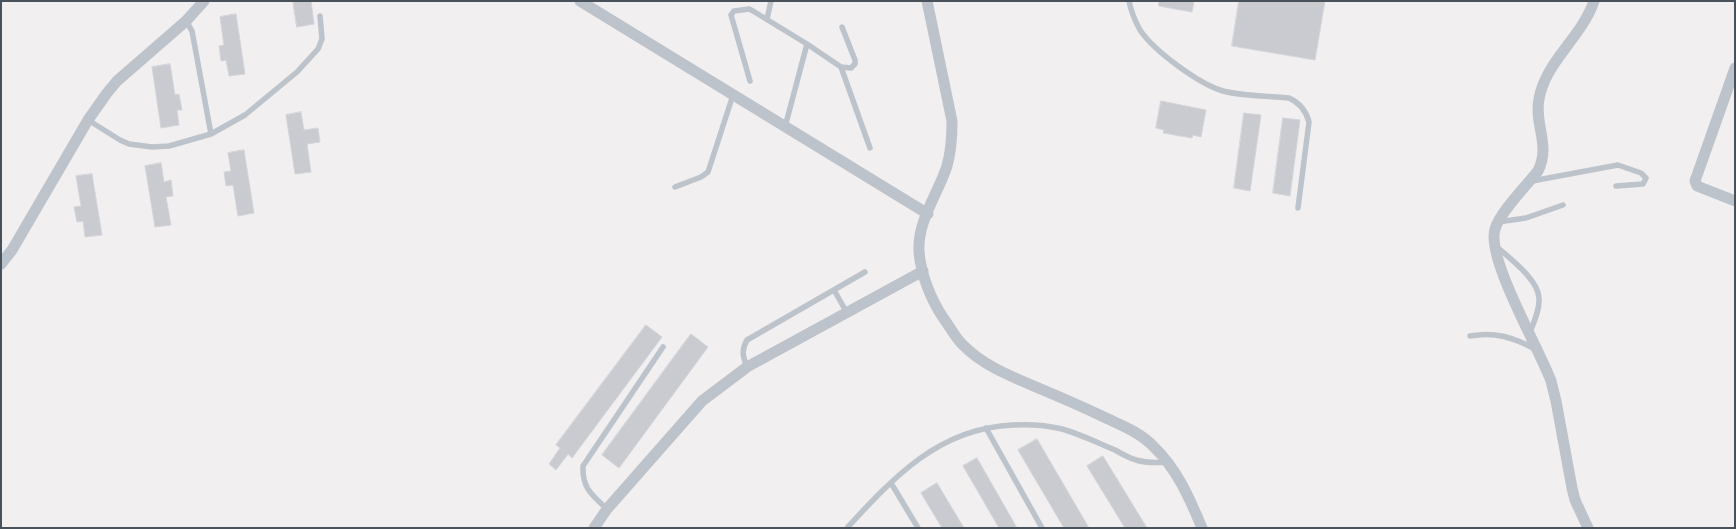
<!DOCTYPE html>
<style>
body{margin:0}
#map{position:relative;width:1736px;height:529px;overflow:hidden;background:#f1efef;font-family:"Nunito Sans",sans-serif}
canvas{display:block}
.frame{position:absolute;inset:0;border:2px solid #49525b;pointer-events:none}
</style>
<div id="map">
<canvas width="1736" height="529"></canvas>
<div class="frame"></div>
</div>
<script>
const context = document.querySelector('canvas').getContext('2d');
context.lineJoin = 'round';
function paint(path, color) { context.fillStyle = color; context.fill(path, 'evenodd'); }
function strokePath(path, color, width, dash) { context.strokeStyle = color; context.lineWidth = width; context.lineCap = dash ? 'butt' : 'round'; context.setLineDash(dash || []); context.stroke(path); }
const building = new Path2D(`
 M293 1H311L314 24 297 27Z
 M1159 1H1194L1192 12 1159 6Z
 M1239 1H1325L1315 60 1232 46Z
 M236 14 245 74 229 76 226 60 221 61 219 46 224 45 220 17Z
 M170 64 175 95 179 94 182 110H177L179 125 161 128 152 67Z
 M1161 101 1206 110 1201 137 1193 135 1192 138 1163 133 1164 130 1156 128Z
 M301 112 304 130 318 128 320 142 307 144 311 172 295 174 286 115Z
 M1244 113 1261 115 1250 191 1234 188Z
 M1283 118 1300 120 1290 196 1273 193Z
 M244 150 254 213 238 216 233 185 226 186 224 172 231 171 228 153Z
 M161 163 164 182 171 180 173 196 166 197 171 225 155 227 145 166Z
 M92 174 102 235 85 237 83 221 77 222 74 207 81 206 76 176Z
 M646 325 662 337 572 458 568 454 556 470 549 464 560 448 556 445Z
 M691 334 708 347 619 468 602 455Z
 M1037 439 1089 528H1064L1018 450Z
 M1103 456 1147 528H1125L1087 466Z
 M977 458 1017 528H999L963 466Z
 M937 483 964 528H942L921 493Z`);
paint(building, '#c9cbd1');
strokePath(building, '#d3d5da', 1);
strokePath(new Path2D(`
 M1129 1C1131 11 1135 21 1140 30 1154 51 1199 84 1223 91 1241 96 1269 96 1289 98 1300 103 1306 110 1309 122L1298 208
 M767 19 771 1
 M186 21 192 31 211 134
 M807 44 841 67 851 68 855 64V60L842 27
 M841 67 870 148
 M750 81 731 15 734 11 749 9 753 11 807 44 785 127
 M88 120 120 140 129 144 152 147 169 146 211 134 245 115 297 72 318 49 322 39 320 16
 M1532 181 1618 165 1641 173 1646 178 1643 184 1616 186
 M675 187 701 177 708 172 733 95
 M1498 222 1526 218 1563 205
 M1497 247C1509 258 1538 279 1539 298 1540 309 1534 322 1530 332
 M834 290 847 313
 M1470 336C1495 331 1514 338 1535 349
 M747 367C743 357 741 350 747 340L865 272
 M986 428 1042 528
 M891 483 918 528
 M607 509C592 495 582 488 583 466L663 347
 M847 528C894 477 939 428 1013 425 1030 424 1046 425 1062 429 1080 434 1098 443 1115 450 1122 454 1129 458 1136 460 1146 463 1156 463 1166 462`), '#bcc3cb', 5.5);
strokePath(new Path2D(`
 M580 1 928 214
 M927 1 952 121C952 136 951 152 947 166 938 194 917 221 919 252 921 275 931 300 944 319 950 327 955 337 962 344 982 365 1010 376 1036 387 1060 397 1083 407 1106 418 1123 426 1141 433 1154 447 1177 469 1190 499 1202 528
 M1735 68 1695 181 1697 186 1735 201
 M1 264 12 250 88 120 107 93 117 81 186 21 204 1
 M594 528 607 509 702 401 747 367 923 271
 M1588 528 1575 500 1572 488 1556 401 1551 381C1539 348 1486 258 1495 229 1500 212 1527 185 1538 171 1551 145 1534 125 1539 99 1545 62 1582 37 1594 1`), '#bcc3cb', 11);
</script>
